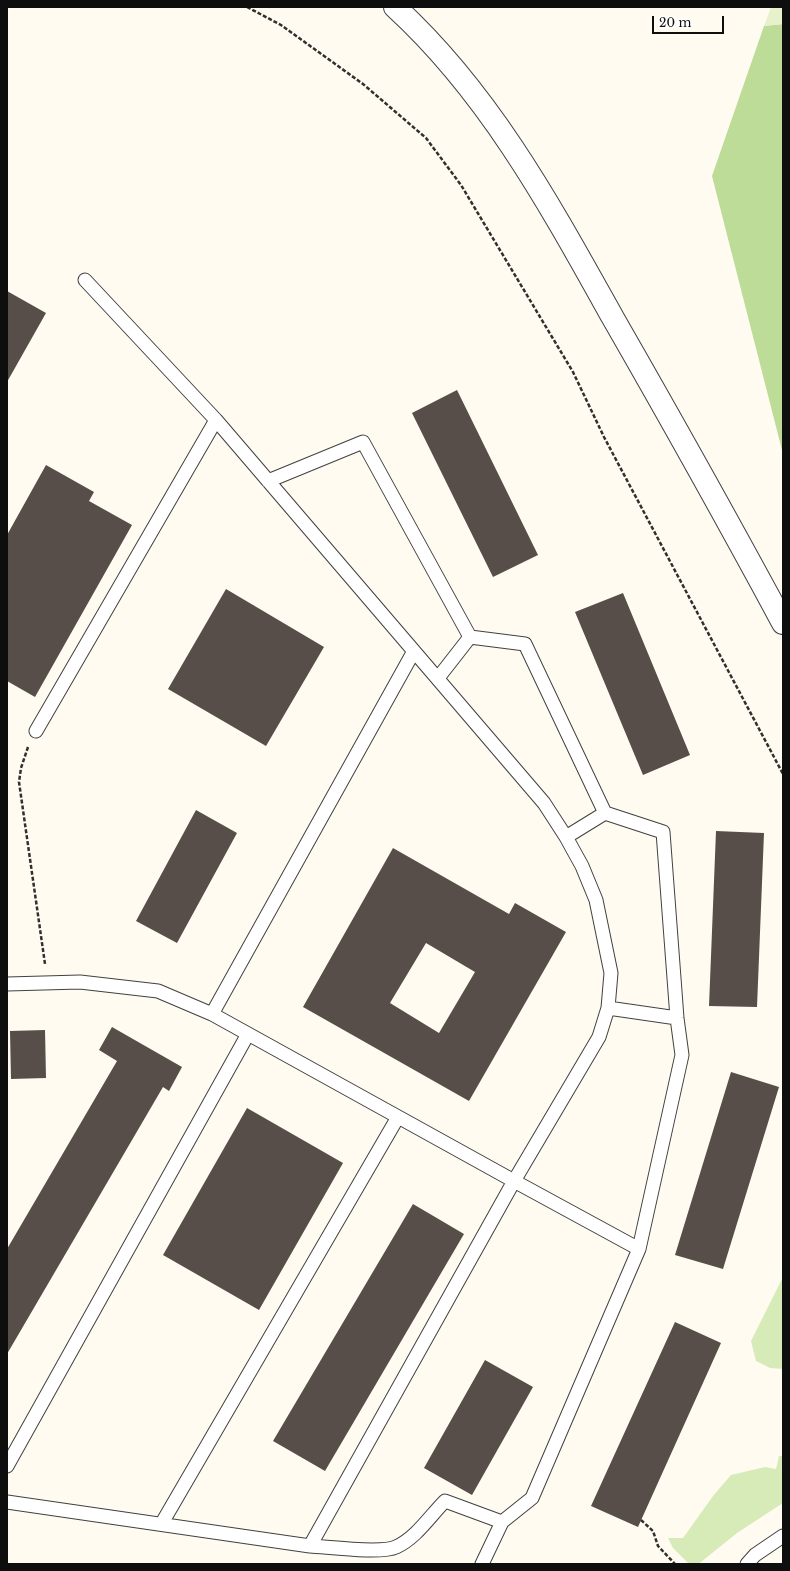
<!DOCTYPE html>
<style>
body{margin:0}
#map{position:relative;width:790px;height:1571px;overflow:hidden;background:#fffbf0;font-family:"Libre Baskerville",serif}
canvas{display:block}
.frame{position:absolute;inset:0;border:8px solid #0e0e0e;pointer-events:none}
.scale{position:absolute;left:652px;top:16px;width:72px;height:18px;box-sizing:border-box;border:2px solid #0e0e0e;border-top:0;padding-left:5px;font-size:12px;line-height:14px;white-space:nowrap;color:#0e0e0e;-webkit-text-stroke:3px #fff;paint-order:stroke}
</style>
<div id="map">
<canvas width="790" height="1571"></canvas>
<div class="frame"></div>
<div class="scale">20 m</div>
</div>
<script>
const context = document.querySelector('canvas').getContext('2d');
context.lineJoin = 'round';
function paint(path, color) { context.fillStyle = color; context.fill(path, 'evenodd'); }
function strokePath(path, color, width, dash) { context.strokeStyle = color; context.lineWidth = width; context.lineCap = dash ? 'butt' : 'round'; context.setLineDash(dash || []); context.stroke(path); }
paint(new Path2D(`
 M783 1277V1369L770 1368 756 1361 751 1341Z
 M779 1456H783V1503L737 1533 701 1562 697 1564H689L673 1548 668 1538H683L713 1496 731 1475 765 1467 776 1469Z`), '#d7ebb8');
paint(new Path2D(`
 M783 24V454L712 176 764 26Z`), '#bcdc97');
paint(new Path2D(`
 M771 7H783V24L764 26Z`), '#e7f2ca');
paint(new Path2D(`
 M7 291 46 313 7 382Z
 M457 390 538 555 493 577 412 413Z
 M46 465 94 492 89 501 132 525 35 697 7 681V535Z
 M226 589 324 647 266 746 168 689Z
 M623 593 690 755 643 775 575 612Z
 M196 810 237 833 177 943 136 921Z
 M716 831 764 833 757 1007 709 1006Z
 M393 848 509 914 515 903 566 932 469 1101 303 1007ZM426 943 475 972 439 1033 390 1003Z
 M112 1027 182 1067 169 1091 163 1087 7 1354V1249L117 1061 99 1050Z
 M45 1030 46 1078 11 1079 10 1031Z
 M731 1072 779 1087 723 1269 675 1255Z
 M247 1108 343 1163 259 1310 163 1255Z
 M413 1204 464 1234 325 1471 273 1441Z
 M675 1322 721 1343 638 1527 591 1506Z
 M485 1360 533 1387 472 1495 424 1468Z`), '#574e4a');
const service = new Path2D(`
 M85 280 216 420 544 803 566 837 582 866 596 900 611 973 608 1008 599 1037 514 1181 639 1249
 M268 481 363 442 470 637 525 644 605 813 663 832 677 1018 682 1055 639 1249 532 1498 502 1522
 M438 678 470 637
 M36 731 216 420
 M566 837 605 813
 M7 984 80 982 158 991 212 1014 514 1181 310 1546 7 1502
 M608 1008 677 1018
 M212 1014 414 651
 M7 1466 248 1034
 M162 1523 398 1117
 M310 1546C329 1547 381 1554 396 1547 416 1538 430 1516 445 1501L502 1522 482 1564
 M747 1564 755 1555 783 1536`);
const minor = new Path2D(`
 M395 7C490 94 551 207 613 318 671 419 728 521 783 623`);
strokePath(service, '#414141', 15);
strokePath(minor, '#414141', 24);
strokePath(new Path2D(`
 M247 7 281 25 363 84 426 138 461 185 573 372 604 437 783 774
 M28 747 21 768 19 782 45 964
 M641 1520 653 1531 658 1546 675 1564`), '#303030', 2.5, [4, 2]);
strokePath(service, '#fff', 13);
strokePath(minor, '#fff', 22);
</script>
